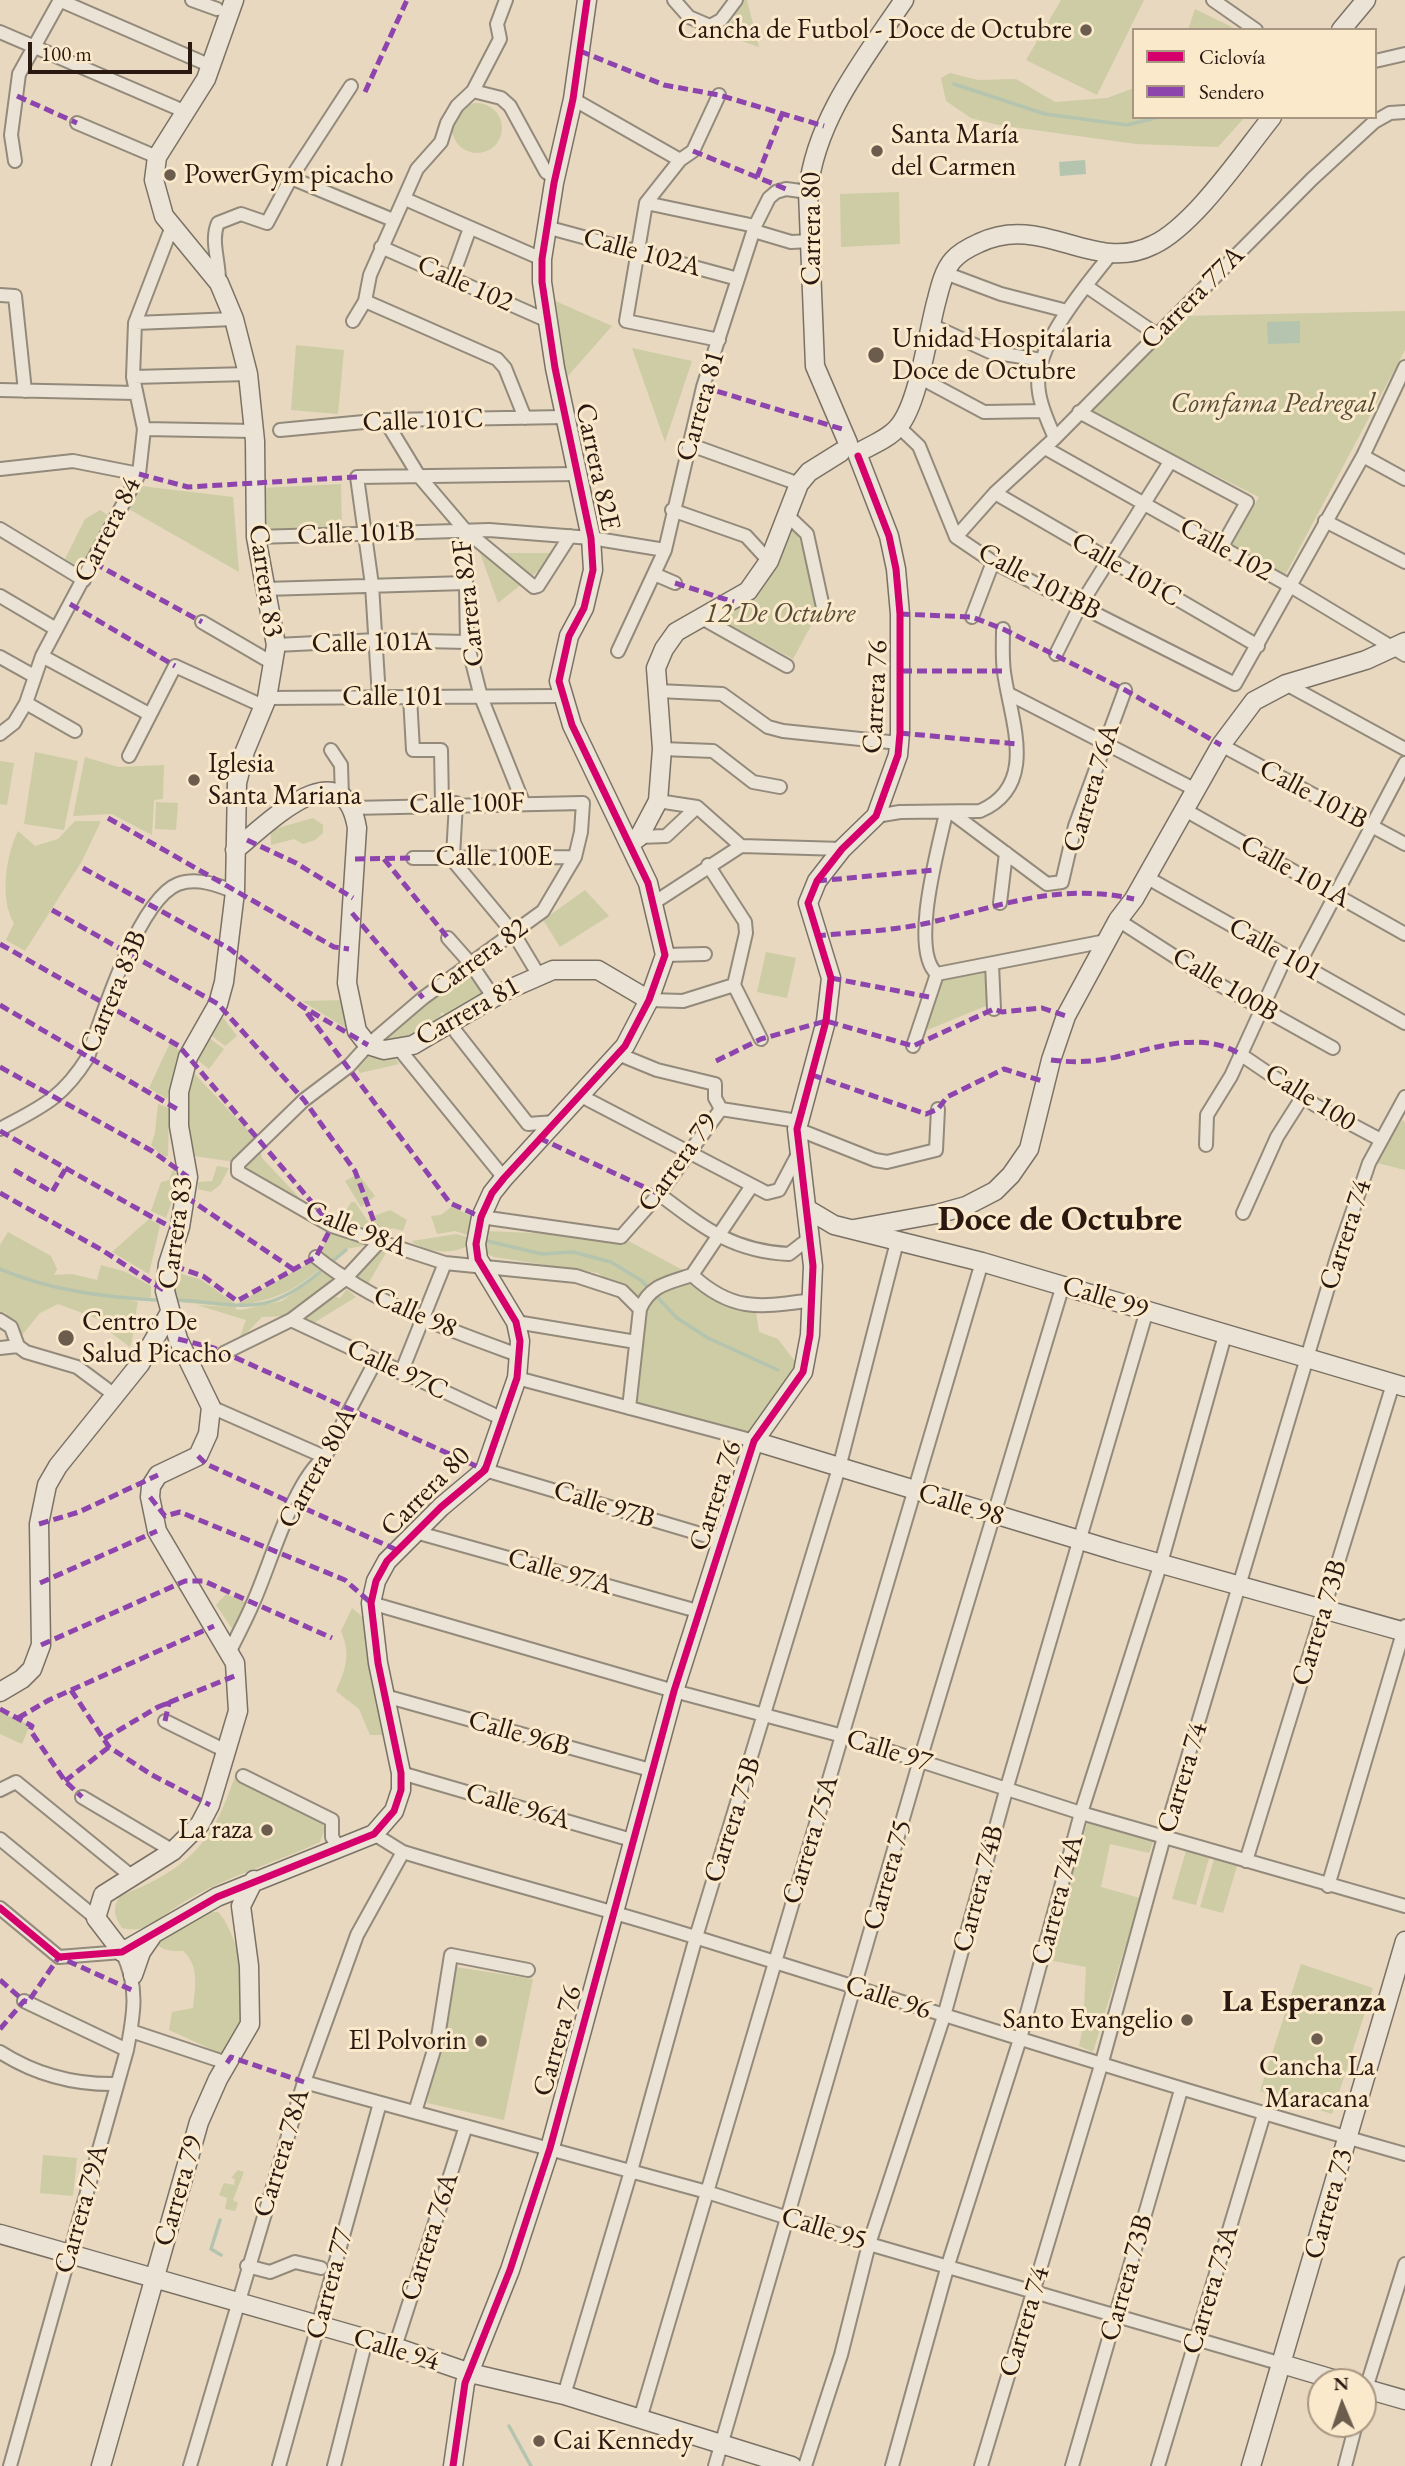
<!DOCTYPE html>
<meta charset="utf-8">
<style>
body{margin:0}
#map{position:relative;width:1405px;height:2466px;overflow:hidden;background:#e7d8bf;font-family:"EB Garamond",serif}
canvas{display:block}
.legend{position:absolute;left:1132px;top:28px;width:245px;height:91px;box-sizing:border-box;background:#fae9cb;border:2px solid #a79681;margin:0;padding:9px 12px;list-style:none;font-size:21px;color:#2a1911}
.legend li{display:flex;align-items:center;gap:14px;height:35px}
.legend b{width:35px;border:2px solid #a79681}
.north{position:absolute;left:1307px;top:2368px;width:70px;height:70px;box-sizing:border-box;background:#fae9cb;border:2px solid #a79681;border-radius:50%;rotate:358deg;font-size:19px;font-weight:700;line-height:28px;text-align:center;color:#2a1911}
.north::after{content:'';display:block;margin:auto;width:24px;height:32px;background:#6c5c4e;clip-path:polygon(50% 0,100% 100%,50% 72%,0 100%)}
.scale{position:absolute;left:28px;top:42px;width:164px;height:32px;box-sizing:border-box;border:4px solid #2a1911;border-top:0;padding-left:9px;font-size:21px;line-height:24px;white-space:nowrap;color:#2a1911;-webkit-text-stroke:5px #fae9cb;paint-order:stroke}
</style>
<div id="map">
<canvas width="1405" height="2466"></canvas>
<ul class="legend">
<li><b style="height:9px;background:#d6006c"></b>Ciclovía</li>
<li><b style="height:9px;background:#8e44ad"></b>Sendero</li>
</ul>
<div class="north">N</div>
<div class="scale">100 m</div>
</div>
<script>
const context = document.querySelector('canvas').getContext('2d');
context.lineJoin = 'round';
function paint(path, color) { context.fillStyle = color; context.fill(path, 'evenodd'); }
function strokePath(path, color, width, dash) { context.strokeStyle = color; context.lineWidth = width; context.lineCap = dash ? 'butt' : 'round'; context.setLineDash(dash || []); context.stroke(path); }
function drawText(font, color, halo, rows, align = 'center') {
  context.font = font + ' "EB Garamond",serif'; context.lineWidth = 6; context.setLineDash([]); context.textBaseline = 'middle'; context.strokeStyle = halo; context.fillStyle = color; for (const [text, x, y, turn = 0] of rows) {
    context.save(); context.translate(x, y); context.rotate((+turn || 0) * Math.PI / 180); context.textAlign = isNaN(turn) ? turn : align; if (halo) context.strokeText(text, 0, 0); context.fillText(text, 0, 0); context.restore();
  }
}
paint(new Path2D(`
 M743 0H747L759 47 724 35Z
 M1061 0H1144L1097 95 1026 60Z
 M1195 9 1238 30H1188Z
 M950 73 978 80 1016 79 1055 102 1107 98 1134 88V117H1245L1218 147 1136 144 998 125 971 118 946 101 941 78Z
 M452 128a25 25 0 1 1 50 0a25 25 0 1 1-50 0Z
 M899 192 900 244 841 247 840 194Z
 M553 300 612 326 567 377Z
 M1405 311V350L1282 581 1227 553 1259 497 1087 411 1182 316Z
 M296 345 344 350 338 414 291 410Z
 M632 348 692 361 665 442Z
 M341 484 342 529 264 532 262 488Z
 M141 486 233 497 239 572 127 508Z
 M100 510 109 516 107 524 84 573 65 559 85 519Z
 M794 520 820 609 793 659 715 617C768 595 772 568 794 520Z
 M480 553H561L498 603Z
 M35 752 78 761 64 830 24 824Z
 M85 757 118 767 164 765 163 799 154 800 152 835 112 814 73 816Z
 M0 761 14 763 7 805 0 804Z
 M156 802 178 803 176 830 155 829Z
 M313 818 323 825V833L315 840 303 844 294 839 271 845V830Z
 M75 821H101L82 861 25 951 6 940 14 923C0 901 5 857 18 831L35 846 58 839Z
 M585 890 609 916 560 947 543 920Z
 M766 952 796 958 787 998 757 992Z
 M464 968 490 997 451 1020 442 1012 440 1014 447 1022 411 1042H374Z
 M984 968 988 1005 925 1031 941 981Z
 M347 1000 357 1035 302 1001Z
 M218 1011 237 1036 225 1046 207 1032Z
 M205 1035 224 1049 209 1069 194 1057Z
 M170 1043 181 1052 167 1099 149 1088Z
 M366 1056 395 1058 399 1064 360 1073 357 1068Z
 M189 1068 257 1140 235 1162 194 1156 185 1129Z
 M158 1104 169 1108 168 1156 163 1157 151 1145 155 1133Z
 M1402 1120 1405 1122V1170L1377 1163Z
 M260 1151 262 1158 309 1208 241 1169Z
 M217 1166 229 1168 220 1185 211 1192 198 1189V1182L212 1181Z
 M173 1169 180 1180 166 1218 151 1211 161 1182 169 1180Z
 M358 1174 375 1196 361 1207 345 1181Z
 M351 1202H355L379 1238 338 1225Z
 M452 1206 476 1219 474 1237 455 1231 437 1234 431 1216 441 1215Z
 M390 1210 407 1220 403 1231 392 1228 381 1237 369 1218Z
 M149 1219 160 1225 149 1274 112 1252Z
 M333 1228 374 1244 346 1249 327 1264 317 1257Z
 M487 1231 621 1237 692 1275 736 1307 756 1312 759 1332 778 1339 803 1372 754 1441 629 1408 639 1309 598 1273 494 1257 481 1251Z
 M8 1232 51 1256 57 1269 54 1275 72 1274 97 1280 101 1265 126 1272 151 1286V1297L130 1300 138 1302C134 1318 135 1334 130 1347L110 1332 112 1324 58 1304 40 1313 22 1335 5 1312 0 1313V1245Z
 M456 1234 474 1239C460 1257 431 1253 413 1243L412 1241Z
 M377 1248 386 1253 366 1287 349 1279Z
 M316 1259 324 1266C292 1292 279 1298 238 1306V1303Z
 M327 1269 341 1280 288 1316 262 1317 238 1342 246 1320 197 1305 230 1307 170 1301 174 1272 200 1279 237 1305 235 1309 241 1310 282 1301Z
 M347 1289 356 1297 312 1324 298 1319 330 1295 340 1298Z
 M226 1594 245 1602 233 1630 216 1605Z
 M352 1608 365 1619 389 1735H370L359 1709 336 1691C346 1668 351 1655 341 1631Z
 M0 1712 30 1725 22 1744 0 1734Z
 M235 1776 321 1821 325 1829 320 1842C273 1864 220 1878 176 1907 158 1919 145 1934 122 1928 114 1916 112 1908 120 1896 188 1869 212 1845 235 1776Z
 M1088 1820 1154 1839 1149 1853 1110 1844 1101 1887 1140 1898 1093 2052 1079 2046 1083 2026 1086 1967 1048 1960Z
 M1186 1851 1209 1858 1196 1905 1172 1899Z
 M1214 1859 1237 1866 1223 1913 1200 1907Z
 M204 1912H218C234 1927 251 1989 247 2011 245 2025 232 2042 226 2056L169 2030 172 2012 193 2008C195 1986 200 1966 183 1951 169 1951 158 1951 154 1937Z
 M1301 1964 1373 1988 1332 2114 1260 2091Z
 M456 1967 533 1979 504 2120 427 2103Z
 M43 2155 77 2158 73 2196 40 2193Z
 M238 2170 244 2172 233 2200 238 2203 235 2211 225 2209 227 2198 219 2195 224 2183 234 2185 235 2179 231 2178Z`), '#cdcca5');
paint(new Path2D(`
 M1085 160 1086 174 1060 176 1059 162Z
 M1300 321V343L1268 344 1267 322Z`), '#b4c4ae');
strokePath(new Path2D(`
 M954 84 1045 114 1127 125 1159 117
 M483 1240 542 1254 573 1252 611 1262 642 1281 677 1318 708 1338 778 1370
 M334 1260 346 1250
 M0 1269C50 1290 102 1297 156 1300
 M176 1300C243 1303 262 1320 320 1272
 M220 2220 211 2249 221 2255
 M509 2426 531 2466`), '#b4c4ae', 3.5);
const street = new Path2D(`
 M59 0 211 66
 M192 0 217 9
 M674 0 689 17 710 26 721 20 736 0
 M1213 0 1256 30
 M0 32 186 112
 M1375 61 1405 54
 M473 91 501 98 510 106 546 172 555 178
 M573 99 680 160
 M77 123 157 157
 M15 161 11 135 19 74 60 0
 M291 178 393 220
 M405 199 542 259
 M646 203 755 226
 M546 227 738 279
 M754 231 791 242 812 241
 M381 247 548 321
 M945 273 1001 294 1067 311
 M452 278 470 228
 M219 283C220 263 210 241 218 223L241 214 267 223 291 178 351 86
 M1086 286 1156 334
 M0 295 15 296 25 391
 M365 301 497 359 505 368 525 418
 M353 321 365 301 370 275 417 169 441 142 447 123 457 106 473 91 500 39 497 24 506 0
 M135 323 234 319
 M929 324 990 352 1042 360
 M719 340 626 321 646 203 680 160 693 151 719 95
 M917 376 984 412 1044 411
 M133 377 248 374
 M0 390 136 393
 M1079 412 1247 502 1221 548
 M385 420 419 476 465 530 467 642 481 697 523 802
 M899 427 919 446 956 537 993 562 1235 684 1363 456 1405 367
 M144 429 254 431
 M280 430 385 420 566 417
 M1055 438C1049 424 1041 408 1039 392 1031 348 1085 287 1110 255
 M688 444 799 484
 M1045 448 1292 587 1405 655
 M1363 456 1405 479
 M0 469 73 461 139 474
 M995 493 1258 646
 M672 510 746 536 769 561
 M786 514 807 534 824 612
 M1325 521 1405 562
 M0 529 84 580
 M465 530 534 587 538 586 570 536
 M256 537 489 530 591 538 665 550
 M956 537 995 493 1055 438 1312 179 1374 122 1390 113 1405 112
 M654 574 675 583
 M265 589 466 583
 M0 596 56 629
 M700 617 787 666
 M972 617 993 562
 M202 622 274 664
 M276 645 377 640 467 642
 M618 651 665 550 703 387 755 226 769 198 776 192 786 189 808 192
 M1056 654 1081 604 1170 462
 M42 656 149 714
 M0 657 34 676
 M1286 684 1405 749
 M658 691 722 694 768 727 783 731 899 743
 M1009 694 1196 790
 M379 697 372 585 357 477 577 474
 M410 697 413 750H441L442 804
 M267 698 561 696
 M26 703 75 731
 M0 734 14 723 26 703 42 656 139 474 144 429 133 377 135 323 171 229
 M1221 745 1405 844
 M662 749 713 751 753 782 780 787
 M331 750 341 765 342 797
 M129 756 175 666 263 706
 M658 801 697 807 741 846 842 849
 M456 803 453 856 455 863 514 934 538 974
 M352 808 583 803 581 832 575 857 543 911 423 998 368 1045 349 1066 304 1100 238 1164V1172L332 1226 445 1263 576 1276 622 1291 640 1309
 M1185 810 1405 934
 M952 813 1047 884 1062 882 1075 826 1125 690
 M876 816 900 812 980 811C1040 785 1010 719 1004 672 1002 658 1003 643 1003 629
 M639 837 666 836 697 807
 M413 858 575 857
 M708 865 745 922 746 933 734 985 761 1039
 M1146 877 1405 1023
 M655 902 741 846
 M1000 903 1006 853
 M1118 920 1211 980 1333 1048
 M448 938 471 964 494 998
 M665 955 705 954
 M992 964 994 1009
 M1299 964 1405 763
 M937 974 1106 941
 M649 1000 683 1001 734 985
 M456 1032 528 1124 555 1122
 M913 1046 937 974C909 950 939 846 946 813
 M400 1050 504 1178
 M1240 1054 1315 1105 1381 1140
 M581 1096 767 1193 779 1190 798 1154
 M721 1109 798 1121
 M0 1129C41 1107 62 1099 88 1057 101 1018 139 899 178 884 197 877 218 885 235 892
 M797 1129 875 1160 887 1162 936 1150 938 1109
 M1206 1145 1207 1115 1231 1076 1286 956
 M659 1194C703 1227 731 1251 789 1254L811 1237
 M1243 1213 1277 1137 1303 1096
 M481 1217 621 1237 659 1194 721 1109 715 1098V1084L657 1070 618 1054
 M316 1257C376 1305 449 1330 521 1356
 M692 1275C733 1313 761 1307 813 1300
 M692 1275 751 1187
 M0 1320 11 1327 18 1346
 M291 1320 503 1419
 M516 1322 636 1342
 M0 1348 18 1346 26 1352 77 1367 116 1396
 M224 1353 291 1320 344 1280 381 1240
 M401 1373 445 1263
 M517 1378 754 1441
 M211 1407 325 1457
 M629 1408 640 1309C650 1285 668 1283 692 1275
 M485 1470 724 1541
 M419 1533 701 1612
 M371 1603 674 1691 843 1736 1081 1813 1405 1906
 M229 1653C237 1636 246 1620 253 1603 270 1566 293 1481 325 1457L375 1362
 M385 1696 654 1771
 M165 1721 228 1752
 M401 1773 635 1841
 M243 1776 332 1820V1837L340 1850
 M0 1790 16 1782 130 1875
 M82 1797 173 1851
 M374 1834 403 1852C501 1882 600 1907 698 1938 933 2011 1168 2087 1405 2154
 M0 1839 96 1918
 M1246 1861 1393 1384
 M1328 1886 1405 1626
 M0 1908 59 1957 122 1952C139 1986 134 2014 127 2050L10 2466
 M24 2001 127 2050
 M131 2031 227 2063
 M0 2052C36 2075 74 2085 117 2084
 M304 2082 707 2192 869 2244 1282 2364
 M415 2112 438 2037 451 1955 528 1970
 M247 2266 270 2272 295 2262 321 2268
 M395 2347 466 2126
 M564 2395 631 2171 696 1937 839 1468 897 1242
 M1363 2398 1405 2264
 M640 2419 982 1262
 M190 2466 304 2082 357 1935 403 1852
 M279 2466 380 2103
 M334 2466 366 2340
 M715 2466 920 1760 1063 1285
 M805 2466 841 2355 869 2244 944 2016 1007 1787 1147 1310
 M892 2466 948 2265 1020 2039 1081 1813 1161 1563 1225 1335
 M981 2466 1102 2062 1164 1837 1338 1254 1369 1163 1405 1097
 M1072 2466 1181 2090
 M1158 2466 1264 2114
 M1345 2466 1356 2424`);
const secondary = new Path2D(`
 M234 0 206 79 157 157 154 180 164 216 219 283 234 319 248 374 255 441 256 537 276 645 267 698 245 751 237 783 235 892 224 982 218 1004 188 1057 179 1092V1126L188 1177 180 1227 168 1264 165 1291 178 1339 211 1407 208 1434 198 1456 158 1475 151 1486 150 1497 157 1531 235 1663 238 1711 210 1805 200 1824 173 1851 103 1895 96 1918 122 1952 217 1897 374 1834 394 1811 401 1790V1773L378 1663 371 1603 376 1581 387 1561 441 1507 485 1470 517 1378 520 1341 516 1322 478 1259 476 1244 481 1217 492 1193 504 1178 625 1046 649 1000 665 955 648 883 572 725 559 681 569 636 584 608 593 570 591 538 555 368 542 282V259L554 183 573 99 587 0
 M1341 30 1366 0
 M848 443 815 366 808 192C815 120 864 59 904 0
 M859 452C872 445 890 438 899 426 919 402 928 331 937 299 940 287 944 270 953 260 960 252 970 247 979 243 1043 212 1093 275 1153 245 1194 226 1243 153 1272 117
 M631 843 639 837 658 801 662 749 656 668 664 649 676 632 748 591 769 561 799 484 809 472 841 452
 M235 850C265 826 343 745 357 828L347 983 357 1031 368 1045 384 1050 413 1045 505 991 553 970H598L649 1000
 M807 1209 834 1225 982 1262 1405 1387
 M854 1229 937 1214 966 1206 995 1191 1011 1175 1029 1149 1051 1060 1066 1016 1118 920 1134 899 1221 745 1254 701 1286 684 1366 660 1405 642
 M754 1441 1119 1552 1405 1632
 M0 1692 22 1679 32 1669 41 1645 39 1524 47 1485 58 1466 140 1364 169 1314
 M133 1975 141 1952 152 1936
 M0 2234 395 2347 470 2373 564 2395 792 2466
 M1282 2364 1343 2382
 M1363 2388 1405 2400
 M101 2466 199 2122 218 2079 250 2024 249 1966 241 1906 254 1880
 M453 2466 465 2383 510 2270 550 2148 674 1691 754 1441 803 1372 810 1335 813 1266 797 1129 826 1021 831 978 808 903 817 881 842 849 876 816 898 755 900 733V614L896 569 889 536 858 456
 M1251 2466 1405 1941`);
strokePath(street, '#948a7b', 16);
strokePath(secondary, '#7b7164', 21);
strokePath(street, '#eae3d6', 12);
strokePath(secondary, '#eae3d6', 18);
strokePath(new Path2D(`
 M580 51 664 85 719 95 824 126
 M365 92 407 0
 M17 96 77 123
 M693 151 786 189
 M757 177 782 114
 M703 387 842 429
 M139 474 188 487 357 477
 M94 563 202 622
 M675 583 734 602
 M70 604 175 666
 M900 614 972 617 1003 629 1125 690 1221 745
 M902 671H1003
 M900 733 1017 744
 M108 818 334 947 349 949
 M247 840 296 863 353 898
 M355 859 413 858
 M384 859 448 938
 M83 868 230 949 303 1007 368 1045
 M817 881 934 870
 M52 910 218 1004 304 1100 355 1171 381 1240
 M352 913 423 998
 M816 936C853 932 892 931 928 923 1000 906 1059 882 1134 899
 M0 944 179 1046 332 1226 316 1257 237 1301 203 1276 168 1264
 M831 978 929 997
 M0 1005 177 1109
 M307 1013 450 1203 481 1217
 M1051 1060C1074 1063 1097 1062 1120 1056 1158 1047 1202 1031 1240 1054
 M716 1061 761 1039 826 1021 913 1046 994 1009 1002 1012 1042 1008 1066 1016
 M0 1067 152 1151 188 1177
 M812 1075 926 1114 938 1109 947 1097 1004 1069 1045 1082
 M0 1131 152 1217 171 1227H180
 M539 1138 659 1194
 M14 1170 52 1192 66 1168
 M0 1193 102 1250 165 1291
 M186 1197 296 1271
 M178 1339 214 1348 485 1470
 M198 1456 206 1464 397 1550
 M150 1497 165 1516 180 1512 345 1580 371 1603
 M39 1524 79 1512 158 1475
 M40 1583 157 1531
 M41 1645 185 1581H204L332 1638
 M71 1690 109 1747 152 1775 210 1805
 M163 1705 169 1703 165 1721
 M0 1709 32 1726 30 1730 65 1781 82 1797
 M18 1718 49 1700 214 1626
 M104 1739 158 1707 237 1675
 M65 1781 109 1747
 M0 1980 24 2001
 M0 2029 24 2001 28 2002 59 1957 134 1991
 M227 2063 231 2057 304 2082`), '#8e44ad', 5, [10, 5]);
strokePath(new Path2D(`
 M0 1908 59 1957 122 1952 217 1897 374 1834 394 1811 401 1790V1773L378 1663 371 1603 376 1581 387 1561 441 1507 485 1470 517 1378 520 1341 516 1322 478 1259 476 1244 481 1217 492 1193 504 1178 625 1046 649 1000 665 955 648 883 572 725 559 681 569 636 584 608 593 570 591 538 555 368 542 282V259L554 183 573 99 587 0
 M453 2466 465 2383 510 2270 550 2148 674 1691 754 1441 803 1372 810 1335 813 1266 797 1129 826 1021 831 978 808 903 817 881 842 849 876 816 898 755 900 733V614L896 569 889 536 858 456`), '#d6006c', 7);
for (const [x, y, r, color] of [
 [1086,30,7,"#6c5c4e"],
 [877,151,7,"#6c5c4e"],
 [170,175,7,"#6c5c4e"],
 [876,355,9,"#6c5c4e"],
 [194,780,7,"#6c5c4e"],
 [66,1338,9,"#6c5c4e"],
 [267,1830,7,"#6c5c4e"],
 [1187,2020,7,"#6c5c4e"],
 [1317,2039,7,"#6c5c4e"],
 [481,2041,7,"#6c5c4e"],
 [539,2441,7,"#6c5c4e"]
]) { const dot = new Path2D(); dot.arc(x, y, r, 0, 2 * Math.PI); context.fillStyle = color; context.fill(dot); strokePath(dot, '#fae9cb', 2.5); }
drawText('28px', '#2a1911', '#fae9cb', [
 ["Cancha de Futbol - Doce de Octubre",1072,30,"right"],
 ["Santa María",891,135],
 ["del Carmen",891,167],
 ["PowerGym picacho",184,175],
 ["Unidad Hospitalaria",892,339],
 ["Doce de Octubre",892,371],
 ["Iglesia",208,764],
 ["Santa Mariana",208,796],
 ["Centro De",82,1322],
 ["Salud Picacho",82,1354],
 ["La raza",253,1830,"right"],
 ["Santo Evangelio",1173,2020,"right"],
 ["El Polvorin",467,2041,"right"],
 ["Cancha La",1317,2067,"center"],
 ["Maracana",1317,2099,"center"],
 ["Cai Kennedy",553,2441]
], 'left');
drawText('28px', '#2a1911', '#fae9cb', [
 ["Carrera 80",812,229,-90],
 ["Calle 102A",642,253,15],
 ["Calle 102",465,284,24],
 ["Carrera 77A",1193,298,-45],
 ["Carrera 81",701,406,-74],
 ["Calle 101C",423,421,-2],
 ["Carrera 82E",597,467,78],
 ["Carrera 84",108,530,-63],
 ["Calle 101B",356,534,-2],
 ["Calle 102",1226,550,29],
 ["Calle 101C",1126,570,30],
 ["Carrera 83",265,581,82],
 ["Calle 101BB",1039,582,28],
 ["Carrera 82F",469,603,-96],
 ["Calle 101A",372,643,-1],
 ["Calle 101",393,697],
 ["Carrera 76",876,697,-87],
 ["Carrera 76A",1092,788,-73],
 ["Calle 101B",1313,795,28],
 ["Calle 100F",467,804,-1],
 ["Calle 100E",494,857],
 ["Calle 101A",1295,872,29],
 ["Calle 101",1275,950,29],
 ["Carrera 82",479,958,-36],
 ["Calle 100B",1225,985,31],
 ["Carrera 83B",114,992,-67],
 ["Carrera 81",468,1012,-29],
 ["Calle 100",1310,1098,32],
 ["Carrera 79",678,1163,-54],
 ["Calle 98A",356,1229,22],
 ["Carrera 83",176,1233,-82],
 ["Carrera 74",1346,1235,-72],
 ["Calle 99",1105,1298,17],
 ["Calle 98",415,1313,24],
 ["Calle 97C",397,1370,25],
 ["Carrera 80A",318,1468,-61],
 ["Carrera 80",426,1492,-45],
 ["Carrera 76",716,1496,-72],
 ["Calle 97B",604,1505,17],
 ["Calle 98",961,1505,17],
 ["Calle 97A",560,1572,16],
 ["Carrera 73B",1320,1623,-73],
 ["Calle 96B",519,1734,16],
 ["Calle 97",889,1751,17],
 ["Carrera 74",1183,1778,-73],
 ["Calle 96A",518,1807,16],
 ["Carrera 75B",733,1820,-72],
 ["Carrera 75A",811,1840,-73],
 ["Carrera 75",888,1875,-74],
 ["Carrera 74B",979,1889,-75],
 ["Carrera 74A",1058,1900,-75],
 ["Calle 96",888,1998,18],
 ["Carrera 76",558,2041,-74],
 ["Carrera 78A",282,2153,-73],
 ["Carrera 79",179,2191,-74],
 ["Carrera 73",1329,2204,-74],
 ["Carrera 79A",82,2209,-74],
 ["Calle 95",824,2229,17],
 ["Carrera 76A",430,2237,-72],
 ["Carrera 73B",1127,2278,-74],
 ["Carrera 77",330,2284,-75],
 ["Carrera 73A",1211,2290,-73],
 ["Carrera 74",1025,2322,-73],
 ["Calle 94",396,2350,17]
]);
drawText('italic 28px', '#544c37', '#fae9cb', [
 ["Comfama Pedregal",1273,404],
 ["12 De Octubre",780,614]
]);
drawText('bold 30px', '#2a1911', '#fae9cb', [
 ["La Esperanza",1304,2003]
]);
drawText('bold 35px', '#2a1911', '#fae9cb', [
 ["Doce de Octubre",1060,1220]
]);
</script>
